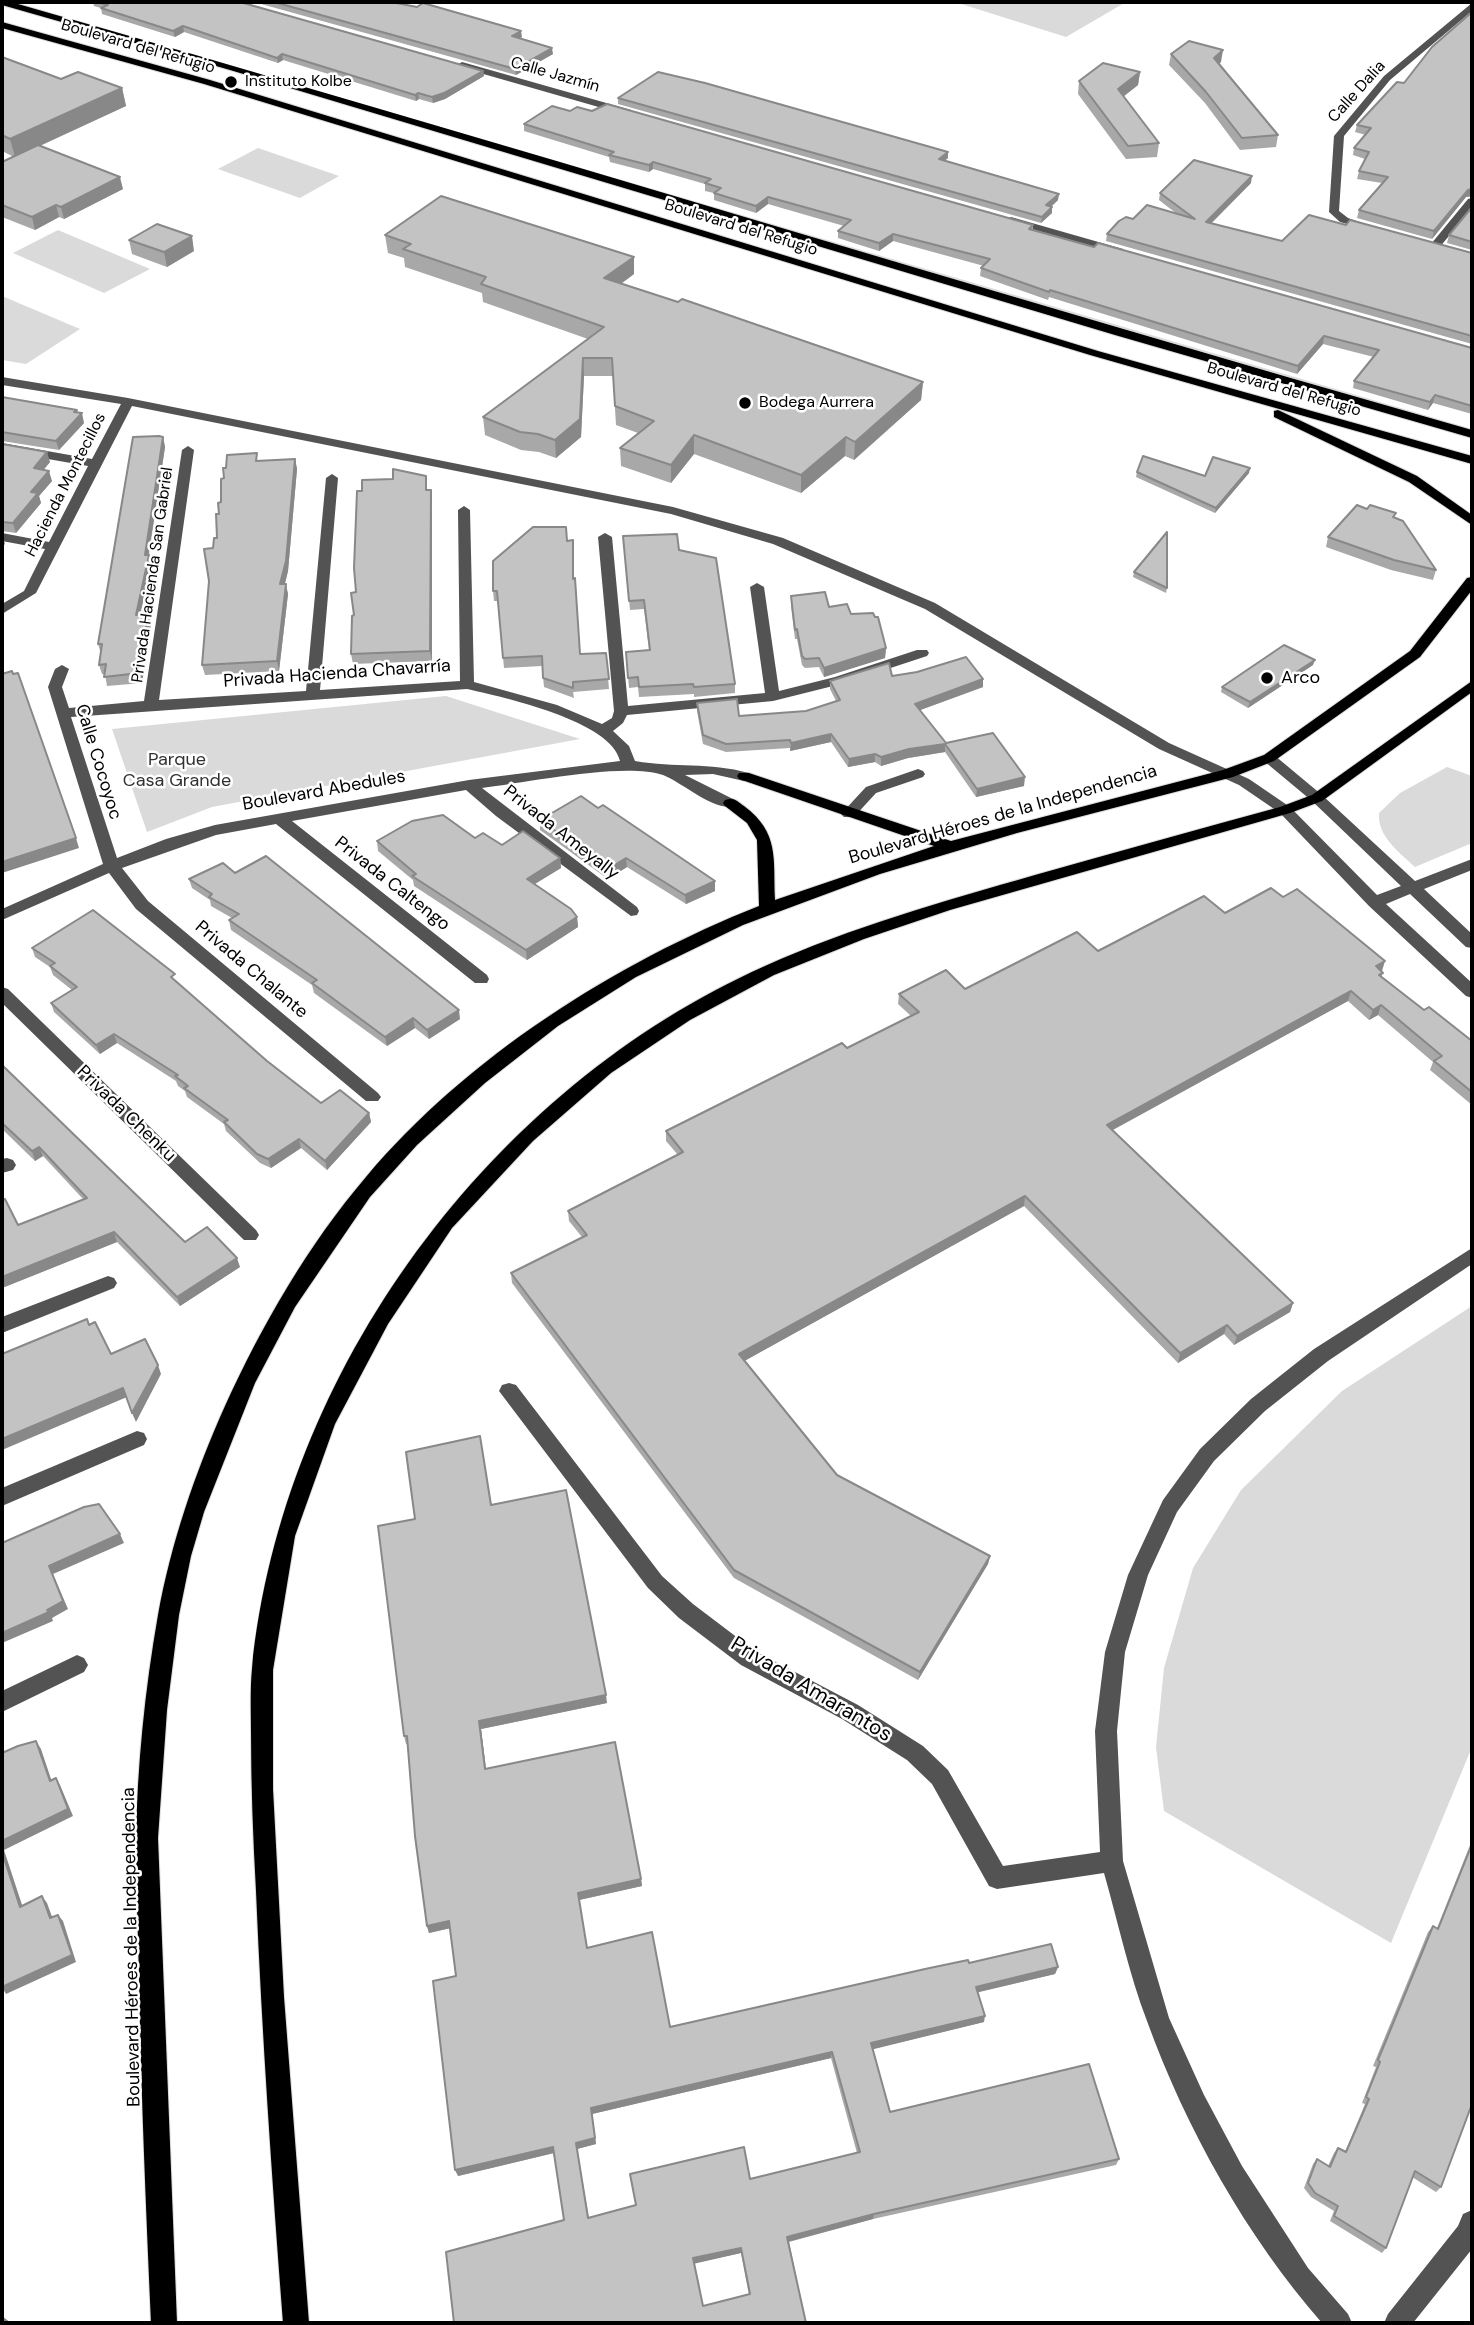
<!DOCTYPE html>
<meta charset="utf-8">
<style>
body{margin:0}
#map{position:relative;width:1474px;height:2325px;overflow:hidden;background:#fff;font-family:"DM Sans",sans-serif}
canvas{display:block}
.frame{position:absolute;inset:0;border:4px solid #000;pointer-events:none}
</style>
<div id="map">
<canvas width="1474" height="2325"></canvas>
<div class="frame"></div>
</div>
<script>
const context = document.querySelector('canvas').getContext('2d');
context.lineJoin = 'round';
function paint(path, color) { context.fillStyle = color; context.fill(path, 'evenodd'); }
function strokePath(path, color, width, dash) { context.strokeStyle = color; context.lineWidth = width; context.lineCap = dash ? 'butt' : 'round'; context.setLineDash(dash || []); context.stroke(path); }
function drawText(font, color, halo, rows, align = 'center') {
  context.font = font + ' "DM Sans",sans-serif'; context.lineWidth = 5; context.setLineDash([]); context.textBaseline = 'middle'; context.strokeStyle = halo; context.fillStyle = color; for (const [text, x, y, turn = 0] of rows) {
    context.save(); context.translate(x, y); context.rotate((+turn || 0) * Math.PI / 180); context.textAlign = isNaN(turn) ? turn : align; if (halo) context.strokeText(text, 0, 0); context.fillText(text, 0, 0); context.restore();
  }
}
paint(new Path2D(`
 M955 2H1126L1066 37Z
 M258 148 339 176 300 198 218 169Z
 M58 230 150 269 104 293 13 253Z
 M2 296 80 329 26 364 2 360Z
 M446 696 580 739 212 807 147 832 112 729Z
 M1447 767 1472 776V843L1415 867C1399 852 1377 836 1379 813L1400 793Z
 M1472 1306V1747L1391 1943 1164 1811 1156 1747 1164 1668 1193 1568 1241 1490 1342 1391Z`), '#dadada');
const major = new Path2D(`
 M2 2H11C499 141 984 291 1472 430V438L1115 335 230 70 2 5Z
 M2 22 210 80 1098 351 1472 456V464L1090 355 204 84 2 28Z
 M1278 410 1417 476 1472 515V525L1409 482 1274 417V411Z
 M1472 577V590L1420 657 1274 761 1233 777 1017 833 880 874 743 925 636 977 558 1026 485 1083 417 1145 370 1197 295 1307 255 1383 204 1512 191 1556 179 1615 167 1710 158 1838 177 2323H151C146 2208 141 2092 139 1977 138 1932 136 1887 136 1842 137 1767 145 1689 158 1615 171 1543 195 1473 225 1406 262 1325 308 1245 366 1177 467 1057 615 963 759 906L757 840 747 823 725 806 723 803 725 800C734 797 737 801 744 806 780 833 773 859 775 900L934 846 739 779 737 776 739 773H749L951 841 1223 770 1264 755 1410 651 1467 578Z
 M1472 681V692L1322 801 1290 813 950 910 864 939 774 975 690 1020 611 1073 533 1141 452 1228 388 1324 335 1424 295 1536 273 1670V1789L284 1997 309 2323H283C272 2179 262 2035 256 1891 253 1838 251 1785 251 1732 251 1711 250 1689 252 1669 282 1370 491 1088 765 966 852 927 944 901 1035 875 1117 852 1198 829 1280 807L1312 795Z`);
strokePath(major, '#dbdbdb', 2);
paint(new Path2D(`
 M1472 3V11L1390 80 1344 136 1339 211 1348 218 1377 228 1372 231 1340 222 1329 212 1334 136 1384 76Z
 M462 62 631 110 632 112 623 114 459 67 457 65Z
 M1472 198V208L1439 248H1431V244L1468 199Z
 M1011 217 1123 249 1125 251 1119 254 1007 222 1006 220Z
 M2 377 128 398 673 507 783 538 935 603 1169 743 1249 779 1290 807 1377 895 1401 886 1312 801 1264 761 1262 758 1264 755H1274L1322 795 1415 881 1472 859V870L1424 889 1472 934V948L1466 947 1410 894 1386 904 1472 983V998L1466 996 1369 906 1280 813 1239 785 1159 749 925 609 773 544 671 514 132 406 36 593 2 614V604L24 591 45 549 2 541V533L49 542 88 466 2 451V443L92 459 121 404 2 385Z
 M188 446 194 450 159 700 306 691 326 478 332 474 338 478 320 690 460 681 458 510 464 506 470 510 474 682 557 705 602 724 612 718 614 711 598 537 605 533 612 537 628 706 765 693 750 587 757 583 764 587 779 691 835 677 917 650H927L929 653 927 656 845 683 773 701 627 715 623 723 613 731 629 746 635 761C675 768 709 762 749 773L751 776 749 779 744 781 713 774 685 775 735 800 737 803 735 806C714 812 682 782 663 775 623 762 526 783 482 788L637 907 639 911 637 915 631 916 496 816 466 790 292 821 487 975 489 979 487 983H475L276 824 216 835 122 868 148 901 378 1093 381 1097 378 1101H366L136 909 109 873 2 920V909L103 864 48 687 55 669 62 665 69 669 62 687 69 708 144 701 182 450ZM467 689C503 697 612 721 620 761L469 780 215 825 166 839 117 858 71 717Z
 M918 769 923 771 925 774 923 777 876 793 854 817H844L841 814 866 787Z
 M2 987 8 989 256 1230 259 1235 256 1240H244L2 1003Z
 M7 1158 13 1160 16 1165 13 1170 2 1173V1159Z
 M1472 1248V1264L1328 1361 1265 1411 1214 1461 1177 1512 1148 1575 1125 1652 1117 1731 1123 1861 1169 2018 1204 2095 1242 2166 1308 2268 1348 2314 1352 2323H1322C1247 2237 1186 2129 1147 2021 1129 1974 1118 1922 1104 1873L997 1889 989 1886 932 1784 907 1760 842 1719 741 1665 679 1618 648 1588 499 1391 502 1385 509 1383 516 1385 662 1576 693 1604 755 1651 858 1705 923 1746 948 1770 1003 1866 1100 1852 1095 1731 1105 1652 1128 1575 1163 1500 1200 1449 1251 1399 1314 1349Z
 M108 1276 114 1278 117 1283 114 1288 2 1333V1317Z
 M137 1431 144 1433 147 1439 144 1445 2 1506V1488Z
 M77 1655 84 1658 88 1665 84 1672 2 1712V1691Z
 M1472 2210V2249L1413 2323H1384L1388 2314 1458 2226 1463 2214Z`), '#535353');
paint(major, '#000');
paint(new Path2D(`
 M93 2H240L483 71 484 76 445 99 433 103 419 99 416 101 283 60 278 63 184 32 175 37 102 14 101 8 94 6Z
 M254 2H391L522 37 519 38 553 54 516 75Z
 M1472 12V196L1466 197 1432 239 1357 218 1359 210 1382 183 1357 179 1359 171 1365 159 1353 155 1354 148 1366 135 1355 132 1357 125 1404 83Z
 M1171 54 1221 62 1219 64 1278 135 1276 147 1240 150 1205 103 1169 65Z
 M2 57 61 79 122 88 126 106 40 146 123 189 64 219 59 217 35 230 2 217V162L14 157 2 151Z
 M1140 72 1138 85 1123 97 1159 143 1157 157 1126 159 1078 94 1079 81Z
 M618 98 948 152V158L944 161 1058 200 1051 207H1052V213L1041 223 618 104Z
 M570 111 1033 225V230L1472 348V414L1433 403 1428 410 1353 388 1354 381 1374 357 1323 344 1297 374 1049 297 1048 300 980 276 981 268 984 266 893 241 879 251 838 238V231L844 226 768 204 756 213 714 200V193L705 191V184L653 169 649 172 610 162 609 157 524 131V124Z
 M1251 183 1211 224 1282 241 1346 225 1472 253V344L1106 241 1107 234 1133 219 1177 214 1159 200 1160 193Z
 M1472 207V250L1447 243 1449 235Z
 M385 235 634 274 621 284 923 382 921 400 854 460 845 456 801 493 694 454 671 483 621 466 620 448 638 433 616 425 613 376H584L581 437 556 458 539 452 521 450 485 435 483 417 588 339 483 302 482 293 405 267 404 258 388 253Z
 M129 240 194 251 167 267 132 254Z
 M2 397 78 413 84 423 59 450 2 441Z
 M163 437 165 447 149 555 151 565 140 615H148L151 624 142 683 107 686 105 674H102L99 665 101 654 98 644Z
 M2 444 50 462 43 470 52 481 39 496 41 503 16 533 2 531Z
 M295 459 297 469 288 571 285 584 288 594 279 671 205 675 202 665 213 548 217 538 219 514 224 478 259 461Z
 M1137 472 1205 476 1249 473 1215 513 1136 477Z
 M426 476 427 490 432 500V661L353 664 351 654 356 592 362 491Z
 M1395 518 1436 570 1433 580 1391 570 1326 547 1328 537Z
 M573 540V578L580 654 606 653 609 689 573 692 574 698 544 687 542 666 504 668 498 601H494L493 591 567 541Z
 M624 546 679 550 735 684V693L694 697V694L639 697 638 687 629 688 626 652 649 650 644 609 630 610Z
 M1134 572 1167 588 1166 593 1133 577Z
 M791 596 851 614 886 648 885 658 824 677 819 667 805 668 802 665 797 639H795L791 606Z
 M1313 665 1248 708 1221 692 1222 687Z
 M892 676 983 687 920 710 946 743 1024 786 976 797 945 752 908 758 881 766 875 762 848 767 831 742 790 751V748L726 752 703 744 697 711V703L739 716 806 711 836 701 830 689V681Z
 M540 820 715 891 686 904 627 867 608 879 540 830Z
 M475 838 560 858 561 868 535 884 577 917 578 927 527 960 414 886 413 880 378 851 377 841Z
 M235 873 460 1019 429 1039 415 1028 387 1046 314 993 312 985 231 930 229 920 232 918 211 906 210 900 192 888 189 879Z
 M1225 913 1382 971V977L1424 1010 1472 1041V1105L1430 1070 1433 1062 1378 1015 1369 1020 1348 1001 1113 1130 1293 1303 1290 1312 1234 1345 1224 1334 1178 1363 1024 1206 744 1361 837 1475 990 1556 988 1564 918 1680 734 1578 512 1283 511 1273 582 1237 569 1221 568 1211 678 1155 666 1141V1131L847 1048 911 1016 898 1004 899 994 965 989 1098 951Z
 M32 948 177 982 267 1061 321 1103 369 1113 371 1122 327 1170 301 1148 271 1168 260 1163 226 1131 224 1124 187 1097 185 1091 178 1086 176 1081 117 1043 100 1054 54 1012 51 1003 72 990 53 975 50 967 35 957Z
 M2 1065 185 1242 240 1267 180 1306 117 1242 2 1288V1200L18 1225 83 1199 43 1156 35 1161 2 1129Z
 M491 1505 607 1703 481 1729 486 1769 641 1879 642 1886 579 1900 587 1948 670 2027 969 1963 1058 1967 1055 1974 978 1992 984 2022 872 2049 890 2112 1119 2159 1116 2165 873 2219 789 2242 806 2323H454L564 2220 554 2153 458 2176 456 1976 450 1928 429 1933 427 1926 407 1744H406L404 1736 415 1519ZM831 2058 857 2153 589 2218 577 2149 596 2144 592 2114ZM741 2253 749 2295 703 2306 694 2263Z
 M1472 1840V2104L1441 2187 1436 2192 1412 2177 1386 2248 1382 2253 1330 2221 1334 2211 1311 2197 1304 2188 1313 2164 1317 2159 1328 2166 1334 2153 1338 2148 1345 2152 1365 2104 1362 2103 1376 2067 1373 2066 1428 1932 1433 1926 1437 1928Z`), '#a8a8a8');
paint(new Path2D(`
 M183 26 184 32 175 37 173 31Z
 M521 31 522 37 513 42 512 36Z
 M552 48 553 54 516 75 515 69Z
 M1223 50 1221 62 1212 69 1214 58Z
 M282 54 283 60 278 63 277 58Z
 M483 71 484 76 445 99 433 103 432 97Z
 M1140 72 1138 85 1116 102 1118 89Z
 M122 88 126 106 15 157 10 139Z
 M418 93 419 99 416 101 415 95Z
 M948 152V158L938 166 939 159Z
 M653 162V169L649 172V165Z
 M1252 176 1251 183 1204 230 1206 222Z
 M120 177 123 189 64 219 61 207Z
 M1472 189V196L1466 197 1432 239 1434 231 1468 190Z
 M1059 194 1058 200 1045 212 1046 205Z
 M768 197V204L756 213V206Z
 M56 205 59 217 35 230 32 217Z
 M1052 207V213L1041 223 1042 217Z
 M893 234V241L879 251V243Z
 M192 236 194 251 167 267 164 252Z
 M634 257V274L605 295 604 278Z
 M1324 336 1323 344 1297 374 1298 366Z
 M583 358 584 376 581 437 556 458 555 440Z
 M923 382 921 400 854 460 855 442Z
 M1435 395 1433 403 1428 410 1430 402Z
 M77 410 79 417 82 413 84 423 59 450 56 441Z
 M694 435V454L671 483V465Z
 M163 437 165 447 148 557 149 555 151 565 138 625 136 615Z
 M846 437 845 456 801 493V475Z
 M47 452 50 462 37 478 34 468Z
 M295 459 297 469 288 571 282 594 280 584Z
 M1250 468 1249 473 1215 513 1216 508Z
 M49 471 52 481 39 496 41 503 16 533 13 523 31 492Z
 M431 490 432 500V661L430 651Z
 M2 534 5 544 2 547Z
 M286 584 288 594 279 671 277 661Z
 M148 615 151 624 142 683 139 673Z
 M886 648 885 658 824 677V668Z
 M1315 660 1313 665 1248 708 1250 702Z
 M983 679V687L915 712V704Z
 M831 734V742L790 751 791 743Z
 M945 744V752L908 758 881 766V757L909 749Z
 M875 754V762L848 767 849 759Z
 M1025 777 1024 786 976 797 977 789Z
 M76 838 79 848 2 873V862Z
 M560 858 561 868 528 888 527 879Z
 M626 858 627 867 608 879V869Z
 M715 881V891L686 904 685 895Z
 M577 917 578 927 527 960 526 950Z
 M1385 961 1382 971 1372 976 1376 966Z
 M1351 991 1348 1001 1105 1134 1107 1125Z
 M1381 1005 1378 1015 1369 1020 1373 1010Z
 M459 1010 460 1019 429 1039 427 1030Z
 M413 1018 415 1028 387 1046 385 1037Z
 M114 1034 117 1043 100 1054 96 1045Z
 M369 1113 371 1122 327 1170 325 1161Z
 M299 1139 301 1148 271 1168 268 1159Z
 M39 1147 43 1156 35 1161 32 1151Z
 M1025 1196 1024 1206 739 1364V1354Z
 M114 1232 117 1242 2 1288V1277Z
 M237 1258 240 1267 180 1306 177 1297Z
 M1293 1303 1290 1312 1234 1345 1237 1336Z
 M1227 1325 1224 1334 1178 1363 1180 1353Z
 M158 1365 161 1374 136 1422 132 1413Z
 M123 1388 127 1397 2 1450V1439Z
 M120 1534 124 1543 53 1574 68 1609 52 1618 53 1621 2 1643V1633L47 1610 49 1566Z
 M990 1556 988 1564 918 1680 920 1672Z
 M606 1695 607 1703 481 1729 487 1777 479 1721Z
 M36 1741 41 1749 54 1788 50 1781Z
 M56 1778 60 1785 73 1816 4 1850 25 1914 20 1907 2 1852V1841Z
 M641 1879 642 1886 579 1900 578 1893Z
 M42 1896 47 1903 55 1925 50 1918Z
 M58 1915 63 1921 76 1962 6 1994 2 1987Z
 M449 1921 451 1928 429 1933 427 1926Z
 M1058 1967 1055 1974 975 1993 976 1987Z
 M985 2016 984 2022 870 2050 871 2043Z
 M832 2052 831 2058 592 2114 596 2144 577 2149 576 2143 591 2108Z
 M553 2147 554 2153 458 2176 455 2170Z
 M874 2214 873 2219 787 2242V2237Z
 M741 2248V2253L693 2264V2258Z
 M2 2316 11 2323H2Z`), '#888');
const building = new Path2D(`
 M97 2H240L483 71 444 93 432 97 418 93 415 95 282 54 277 58 183 26 173 31 101 8 108 5Z
 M274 2H391L417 7 423 3 521 31 512 36 552 48 515 69Z
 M1472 12V189L1468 190 1434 231 1359 210 1388 177 1359 171 1369 152 1354 148 1371 128 1357 125 1397 82 1404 83 1432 47Z
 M1189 41 1223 50 1214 58 1278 135 1242 138 1206 92 1171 54Z
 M2 57 61 79 78 72 122 88 10 139 2 135Z
 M1103 63 1140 72 1118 89 1159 143 1128 146 1079 81Z
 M658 72 705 83 948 152 939 159 1059 194 1046 205 1052 207 1042 217 618 98Z
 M607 104 1033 225 1029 229 1094 247 1098 243 1472 348V406L1435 395 1430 402 1354 381 1379 350 1324 336 1298 366 1050 290 1049 292 981 268 990 259 893 234 879 243 838 231 851 220 768 197 756 206 714 193 721 188 705 183 711 179 653 162 649 165 609 155 614 152 524 124 552 106 570 111 577 107 592 111Z
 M38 145 120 177 61 207 56 205 32 217 2 205V162Z
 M1194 160 1252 176 1206 222 1282 241 1309 215 1346 225 1350 220 1472 253V336L1107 234 1119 221 1126 217 1133 219 1147 205 1195 219 1160 193Z
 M441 196 634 257 604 278 678 302 682 299 923 382 855 442 846 437 801 475 694 435 671 465 620 448 654 421 615 406 612 358H583L580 419 555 440 538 434 520 432 483 417 604 327 481 284 486 277 403 249 411 244 385 235Z
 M1472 207V242L1449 235Z
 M157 224 192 236 164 252 129 240Z
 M2 397 77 410 74 412 82 413 56 441 2 432Z
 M159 436 163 437 145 555H149L136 615H148L139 673 104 677 106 664 99 665 102 644H98L133 437Z
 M2 444 47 452 34 468 49 471 31 492 38 493 13 523 2 522Z
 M257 453 256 461 295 459 286 561 280 584H286L277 661 202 665 209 581 204 549 213 548 214 538H217L216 514H219L218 503 221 502V479L224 478 223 468H226L227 455Z
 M1143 456 1205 476 1213 457 1250 468 1216 508 1137 472Z
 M393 469 426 476V490H431L430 651 351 654 352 616 354 615 351 593 356 592 354 568 357 491H362V480L393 479Z
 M1357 505 1367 509 1370 505 1396 513 1393 517 1403 521 1436 570 1394 560 1328 537Z
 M533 527H566L567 541 573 540V579L575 578 580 654 606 653 609 679 573 682V688L543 678 542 656 503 658 497 591H493V561Z
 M1167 532V588L1134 572Z
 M677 534 679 550 716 558 735 684 694 687 693 684 639 687 638 677 628 678 626 652 650 650 644 600 629 601 623 536Z
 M825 592 829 607 847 604 851 614 873 613 875 617H878L886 648 824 668 819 658 805 659 802 656 797 629 795 630 791 596Z
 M1284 645 1315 660 1250 702 1222 687Z
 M966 657 983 679 915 704 946 743 993 733 1025 777 977 789 945 744 909 749 881 757 875 754 849 759 831 734 791 743 790 740 726 744 703 735 697 703 737 699 739 716 806 711 840 700 830 681 889 663 892 676 917 672Z
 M12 671 13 674 18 673 76 838 2 862V674Z
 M581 796 598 808 603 805 715 881 685 895 626 858 608 869 540 820Z
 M443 815 475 838 483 833 502 845 523 831 560 858 527 879 571 909 577 917 526 950 412 876 416 874 377 841 412 821Z
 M266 856 459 1010 427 1030 413 1018 385 1037 312 983 317 980 229 920 239 914 209 897 212 894 189 879 223 863 235 873Z
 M1271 888 1283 897 1297 889 1385 961 1376 966 1383 973 1379 975 1424 1010 1429 1007 1472 1041V1092L1434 1061 1442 1056 1381 1005 1373 1010 1351 991 1107 1125 1293 1303 1237 1336 1227 1325 1180 1353 1025 1196 739 1354 837 1475 990 1556 920 1672 734 1570 511 1273 587 1235 568 1211 683 1152 666 1131 842 1043 847 1048 919 1012 899 994 946 970 965 989 1077 932 1098 951 1204 896 1225 913Z
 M93 910 175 974 171 977 267 1061 321 1103 340 1090 369 1113 325 1161 299 1139 268 1159 257 1154 224 1122 228 1120 184 1088 188 1086 175 1076 178 1075 114 1034 96 1045 51 1003 77 987 50 966 55 963 32 948Z
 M2 1065 185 1242 207 1227 237 1258 177 1297 114 1232 2 1277V1200L5 1199 18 1225 87 1198 39 1147 32 1151 2 1123Z
 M87 1319 89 1325 95 1322 111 1354 145 1339 158 1365 132 1413 123 1388 2 1439V1354Z
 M480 1436 491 1505 566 1490 606 1695 479 1721 485 1769 615 1742 641 1879 578 1893 587 1948 652 1932 670 2027 925 1969 968 1960 969 1963 1051 1944 1058 1967 976 1987 985 2016 871 2043 890 2112 1089 2064 1119 2159 874 2214 787 2237 806 2323H454L446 2252 564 2220 553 2147 455 2170 433 1981 456 1976 449 1921 427 1926 415 1836 407 1736H404L378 1526 415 1519 406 1452ZM832 2052 860 2152 750 2179 744 2147 630 2174 636 2205 588 2218 576 2143 595 2138 591 2108ZM741 2248 750 2294 703 2306 693 2258Z
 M99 1504 120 1534 49 1566 63 1601 47 1610 49 1612 2 1633V1543L84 1507Z
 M36 1741 50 1781 56 1778 68 1809 2 1841V1753L18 1746Z
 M1472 1844V2104L1441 2187 1415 2171 1386 2248 1334 2216 1338 2206 1315 2193 1308 2183 1317 2159 1330 2167 1338 2148 1346 2152 1369 2099 1366 2097 1380 2062 1378 2060 1433 1926 1438 1929Z
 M2 1852 20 1907 42 1896 50 1918 58 1915 72 1955 2 1987Z`);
paint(building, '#c3c3c3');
strokePath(building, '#888', 2);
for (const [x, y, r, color] of [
 [231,82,7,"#000"],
 [745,403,7,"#000"],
 [1267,678,7,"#000"]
]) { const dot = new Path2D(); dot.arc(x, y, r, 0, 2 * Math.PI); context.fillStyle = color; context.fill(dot); strokePath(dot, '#fff', 2.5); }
drawText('16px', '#000', '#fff', [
 ["Boulevard del Refugio",138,47,16],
 ["Calle Jazmín",555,75,16],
 ["Calle Dalia",1357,92,-48],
 ["Boulevard del Refugio",741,228,17],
 ["Boulevard del Refugio",1284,390,16],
 ["Hacienda Montecillos",66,485,-63],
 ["Privada Hacienda San Gabriel",153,575,-82]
]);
drawText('16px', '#000', '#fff', [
 ["Instituto Kolbe",245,82],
 ["Bodega Aurrera",759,403]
], 'left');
drawText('18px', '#000', '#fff', [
 ["Privada Hacienda Chavarría",337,674,-4],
 ["Calle Cocoyoc",98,762,73],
 ["Boulevard Abedules",324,791,-10],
 ["Boulevard Héroes de la Independencia",1003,815,-16],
 ["Privada Ameyally",561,833,38],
 ["Privada Caltengo",392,884,38],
 ["Privada Chalante",251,970,40],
 ["Privada Chenku",126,1114,44],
 ["Boulevard Héroes de la Independencia",132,1947,-91]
]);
drawText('18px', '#000', '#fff', [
 ["Arco",1281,678]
], 'left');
drawText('18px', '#313131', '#fff', [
 ["Parque",177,760],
 ["Casa Grande",177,781]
]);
drawText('21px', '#000', '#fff', [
 ["Privada Amarantos",811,1690,31]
]);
</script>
